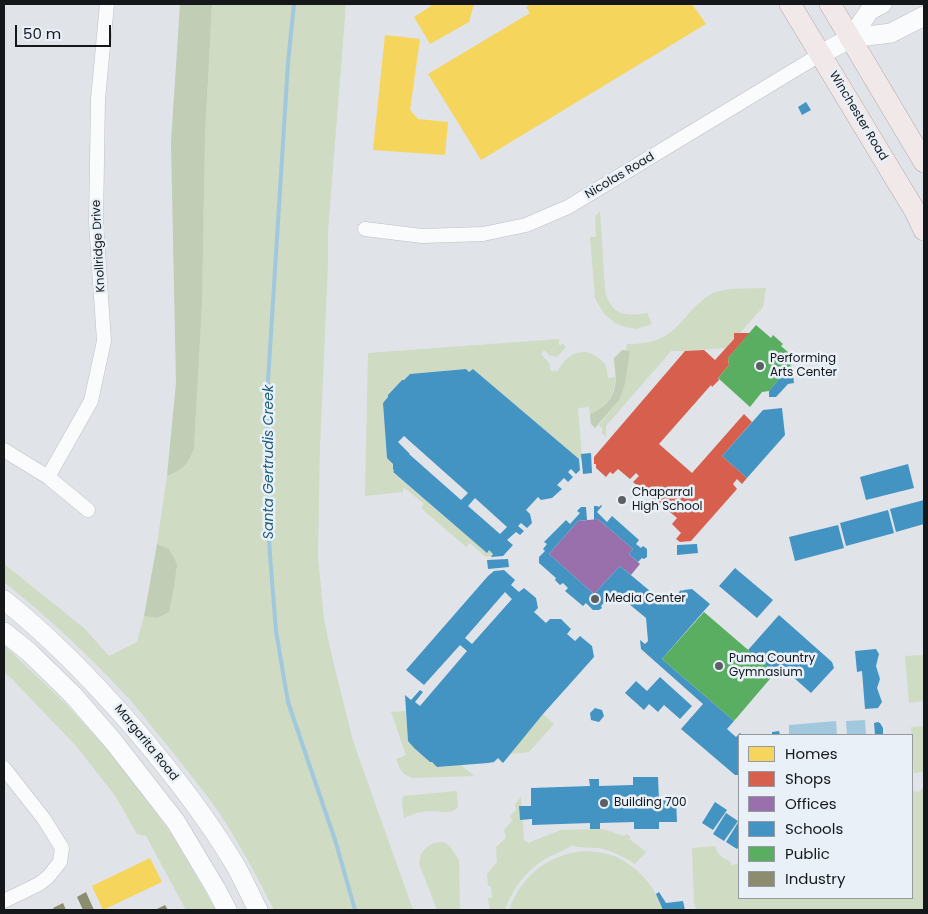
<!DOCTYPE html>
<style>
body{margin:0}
#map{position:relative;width:928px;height:914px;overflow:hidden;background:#e0e3e8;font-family:Poppins,sans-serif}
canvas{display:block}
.frame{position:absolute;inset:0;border:5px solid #15181b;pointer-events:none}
.legend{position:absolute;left:738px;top:734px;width:175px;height:165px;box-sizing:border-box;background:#e9f0f8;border:1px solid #949aa0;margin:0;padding:6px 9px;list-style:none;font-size:15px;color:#15181b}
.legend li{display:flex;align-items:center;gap:10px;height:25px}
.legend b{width:25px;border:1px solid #949aa0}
.scale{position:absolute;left:15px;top:25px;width:96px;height:22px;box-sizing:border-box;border:2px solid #15181b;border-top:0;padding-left:6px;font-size:15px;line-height:18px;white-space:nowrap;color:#15181b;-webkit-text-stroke:4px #e9f0f8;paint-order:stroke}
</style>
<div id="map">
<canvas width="928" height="914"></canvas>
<div class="frame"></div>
<ul class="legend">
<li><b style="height:14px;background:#f6d55c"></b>Homes</li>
<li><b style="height:14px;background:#d6604d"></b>Shops</li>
<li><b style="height:14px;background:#9970ab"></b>Offices</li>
<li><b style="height:14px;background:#4393c3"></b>Schools</li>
<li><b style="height:14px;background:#5aae61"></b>Public</li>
<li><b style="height:14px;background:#8c8c6e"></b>Industry</li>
</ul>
<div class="scale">50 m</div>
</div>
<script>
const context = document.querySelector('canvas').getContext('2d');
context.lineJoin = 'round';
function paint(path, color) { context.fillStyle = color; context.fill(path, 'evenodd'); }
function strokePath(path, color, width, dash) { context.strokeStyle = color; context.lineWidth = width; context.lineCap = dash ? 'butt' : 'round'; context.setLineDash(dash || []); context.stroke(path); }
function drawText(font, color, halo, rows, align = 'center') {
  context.font = font + ' Poppins,sans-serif'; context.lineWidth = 5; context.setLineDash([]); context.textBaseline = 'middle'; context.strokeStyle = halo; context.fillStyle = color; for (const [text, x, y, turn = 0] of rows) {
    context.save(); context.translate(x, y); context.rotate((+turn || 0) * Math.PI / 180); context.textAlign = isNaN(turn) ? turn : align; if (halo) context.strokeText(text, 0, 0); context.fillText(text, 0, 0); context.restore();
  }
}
paint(new Path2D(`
 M212 4H346L328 231V264L320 445 318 556 324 620 334 665 353 741 413 910H274C257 876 239 843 218 811 202 788 184 767 167 745 155 731 143 715 131 701 92 658 49 618 4 582V564L84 628 109 656 137 642 144 616 157 618 169 549 157 544 167 476C185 469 186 466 194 449L202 305 205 136Z
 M600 211 605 291C611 315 625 317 647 313L652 324 636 329 625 327 615 323 604 314 595 298 590 237H596L595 217Z
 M766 288 763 307 740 333H734V339L726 348 685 351H671L606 426V437L602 433V428L599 425 620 399 625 384 630 351 626 350 627 344C662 344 670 335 692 310 699 303 707 295 716 292 732 287 751 289 766 288Z
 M559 339V345L563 344 566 347 557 357 549 355 544 350 541 354 549 363 551 371H558C565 356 581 345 597 357 600 359 604 362 606 366 607 369 607 374 608 378L615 377C615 396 607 407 590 414L589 407 578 408 582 458 579 459 473 369 469 372 466 369 410 374 404 380H402L388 395V397L383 403 387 458 393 464V469L394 471 393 473 487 553 489 550 493 554 491 557 489 556 486 557 470 543 466 547 421 508 424 504 406 489 403 488V492L365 496 368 353Z
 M4 645 66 704 117 760 172 835 216 910H186L146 836 137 834 116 797 77 747 10 677 4 672Z
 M924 655V701L909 703 905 656Z
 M406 711 408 741 414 748 430 762H432L437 767 461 765 474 776 413 778C401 774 401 771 396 759L406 755 391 712Z
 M543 714 554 724 529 752 510 754Z
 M924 726V772L914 773 911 727Z
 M924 787V910H696L694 902 692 848 715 846C717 854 723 859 730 861L731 865 739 864V898H912V790L913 791 919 792Z
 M457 791 458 807C449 816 442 810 431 811 421 811 413 814 404 818L402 803 403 796Z
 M521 797V806L519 807 520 820H523L524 840 528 843 561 830 603 829 624 836 626 834 631 837 629 839 646 852 635 864C624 857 613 851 599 848 590 847 580 849 572 845 565 851 555 853 547 858 528 868 512 889 505 910H490L488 898H492L491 886H488L487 874 497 862 496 847 506 838 504 830 512 821 510 816 516 810 515 804Z
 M441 842 446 843 451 848 459 860 460 910H437L419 863 421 854 427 847 434 843Z
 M586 851C596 852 605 853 614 856 636 865 656 887 663 910H509C522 875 548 854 586 851Z`), '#cfdbc3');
paint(new Path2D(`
 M180 4H212L205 136 202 305 194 449C186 466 185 469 167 476L176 383 171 142Z
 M622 350 630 351 625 384 620 399 595 428 591 424 590 414C602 409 613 400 615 386 617 377 614 367 614 358Z
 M157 544 169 549 177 564 174 586 169 612 157 618 144 616Z`), '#c1cdb5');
paint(new Path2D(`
 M865 720 866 735H847L846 721Z
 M836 721 837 735H789V725Z`), '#a2c8de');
paint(new Path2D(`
 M431 4H474L469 22 430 44 414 17 431 6Z
 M531 4H692L706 24 481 160 428 74 530 13 526 7Z
 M385 35 420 39 410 110 418 119 448 122 445 155 373 150Z
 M150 858 162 882 103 910 92 886Z`), '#f6d55c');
paint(new Path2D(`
 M734 333H750L728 358 729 365 718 378 719 380 712 387 711 385 659 444 692 473 744 414 752 422 722 456 747 478 742 484 737 479 733 484 737 489 691 541 680 542 676 539 681 533 672 524 677 518 664 507 669 502 665 498 659 505 633 482 639 476 636 473 630 479 618 469 613 474 610 472 606 477 596 468V464H594V457L685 351 704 350 715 360 734 339Z`), '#d6604d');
paint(new Path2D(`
 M598 519 633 549 629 554 640 564 631 575 620 566 594 594 549 554 578 521Z`), '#9970ab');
paint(new Path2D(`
 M806 102 811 110 802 115 798 107Z
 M790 366 792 367 794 383 788 384 776 397H769V391Z
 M466 369 469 372 473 369 579 459 580 470 576 474 571 469 568 472 573 477 568 482 564 478 557 485 562 489 552 498 541 500 538 497 526 510 530 514 532 523 527 528 521 523 518 526 524 531 520 535 516 532 507 540 513 545 503 556 491 557 493 554 489 550 487 553 393 472 394 471 393 469V464L387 458 383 403 388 397V395L402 380H404L410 374ZM404 436 468 493 461 500 409 454H410L398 442ZM475 498 507 527 500 534 468 506Z
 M782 408 785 435 747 478 722 456 763 410Z
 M591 453 592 473 583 474 581 454Z
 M908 464 914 488 866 500 860 477Z
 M924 500V524L896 532 890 509Z
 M601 505 602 506 597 512 607 522 612 516 639 540 636 544 641 548 643 546 647 549V557L644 559 642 558 638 562 629 554 633 549 598 519 594 520V506H597L599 507Z
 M581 507H586L587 520 578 521 549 554 594 594 620 566 662 601 680 599 676 595 681 590 682 591 684 590 692 589 710 604 662 659 734 721 727 729 736 737 740 733 743 735H739V775H735L681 729 703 704 641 649 640 640 645 644 648 641 646 618 617 594 611 600 608 598 601 606 602 608 599 610H593L586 603 583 606 565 591 568 588 563 583 560 585 555 580 556 578 539 563V557L545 551 543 549 547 544 544 542 566 520 570 524 580 513 577 511Z
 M888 510 894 533 846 546 840 523Z
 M838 525 844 548 795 561 789 537Z
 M697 544 698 553 677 555V545Z
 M508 559 509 567 488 569 487 560Z
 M735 568 773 600 757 618 719 586Z
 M504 570 515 580 511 585 519 592 524 588 536 598 538 608 534 612 546 623 550 619H561L571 629 567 634 575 641 580 636 592 646 594 657 543 714 503 763 498 758 494 762 488 763 437 767 432 762H430L414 748 408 741 405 695 411 700 420 690 423 692 415 702 420 706 467 651 460 645 424 685 406 670 488 576 494 571ZM505 592 512 599 472 644 465 638Z
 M779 615 832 662 834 668 811 693 793 677 797 673 790 666 787 669 782 665 775 673 748 650Z
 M876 649 879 654 876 666 880 679 877 688 882 702 878 708 865 709 862 671 857 672 855 651Z
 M660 677 692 706 680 719 664 705 658 712 649 704 644 710 625 693 636 681 647 691Z
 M595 708 602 710 604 716 599 722 591 720 590 713Z
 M878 722 880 723 883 728V735H875L874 723Z
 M779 731 780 735H772V732Z
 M633 777H658L659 800 676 799 677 822H659V829H634V822L600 823V829H590V823L532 825V819L520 820 519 806H531V788L590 786 589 779H599V786L633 785Z
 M715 802 727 810 713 830 702 823Z
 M726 813 738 821 724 841 713 834Z
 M739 821V846L737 849 726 842Z
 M659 892 666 903 683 901 685 910H663L656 894Z`), '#4393c3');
paint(new Path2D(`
 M756 325 771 338 773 335 783 344 781 346 796 359 769 391 762 392 750 407 718 378 729 365 728 358Z
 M704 612 775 673 734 721 662 659Z`), '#5aae61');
paint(new Path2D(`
 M86 892 94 910H83L77 897Z
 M63 903 66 910H54L53 908Z
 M165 905 168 910H155Z`), '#8c8c6e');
strokePath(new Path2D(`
 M294 4 288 63 268 381 267 503 270 555 276 631 288 702 336 843 355 910`), '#a2c8de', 4);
const minor = new Path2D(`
 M365 229 422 236 483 234 526 225 568 207 821 54
 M4 450 48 477 88 510
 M48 477 91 401 104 341 96 222 98 99 107 4
 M4 768 44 819 62 848 60 862 48 877 39 884 4 901`);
const secondary = new Path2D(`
 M851 38 870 10 882 4
 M821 54 851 38 891 33 924 16
 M4 600C52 638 94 682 134 728 170 770 205 815 234 863 243 878 250 895 258 910
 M4 632 29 652 73 695 113 741 176 822 216 889 227 910`);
const primary = new Path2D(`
 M790 4 915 211 924 230
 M830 4 924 162`);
strokePath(minor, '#bdbfc3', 15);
strokePath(secondary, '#bdbfc3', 20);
strokePath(primary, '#b4a8a8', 22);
strokePath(minor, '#fafbfc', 14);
strokePath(secondary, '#fafbfc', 19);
strokePath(primary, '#f1e9e9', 21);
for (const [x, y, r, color] of [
 [760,366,5,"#5c5f63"],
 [622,500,5,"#5c5f63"],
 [595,599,5,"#5c5f63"],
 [719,666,5,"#5c5f63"],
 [604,803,5,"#5c5f63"]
]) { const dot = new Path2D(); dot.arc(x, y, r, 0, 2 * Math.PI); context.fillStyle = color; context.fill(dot); strokePath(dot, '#e9f0f8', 2); }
drawText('12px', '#15181b', '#e9f0f8', [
 ["Winchester Road",858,116,59],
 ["Nicolas Road",620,176,-31],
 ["Knollridge Drive",99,246,-93],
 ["Margarita Road",146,743,51]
]);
drawText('12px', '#15181b', '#e9f0f8', [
 ["Performing",770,359],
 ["Arts Center",770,373],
 ["Chaparral",632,493],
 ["High School",632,507],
 ["Media Center",605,599],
 ["Puma Country",729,659],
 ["Gymnasium",729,673],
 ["Building 700",614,803]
], 'left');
drawText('italic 14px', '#1c5e7b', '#e9f0f8', [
 ["Santa Gertrudis Creek",269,462,-90]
]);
</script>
